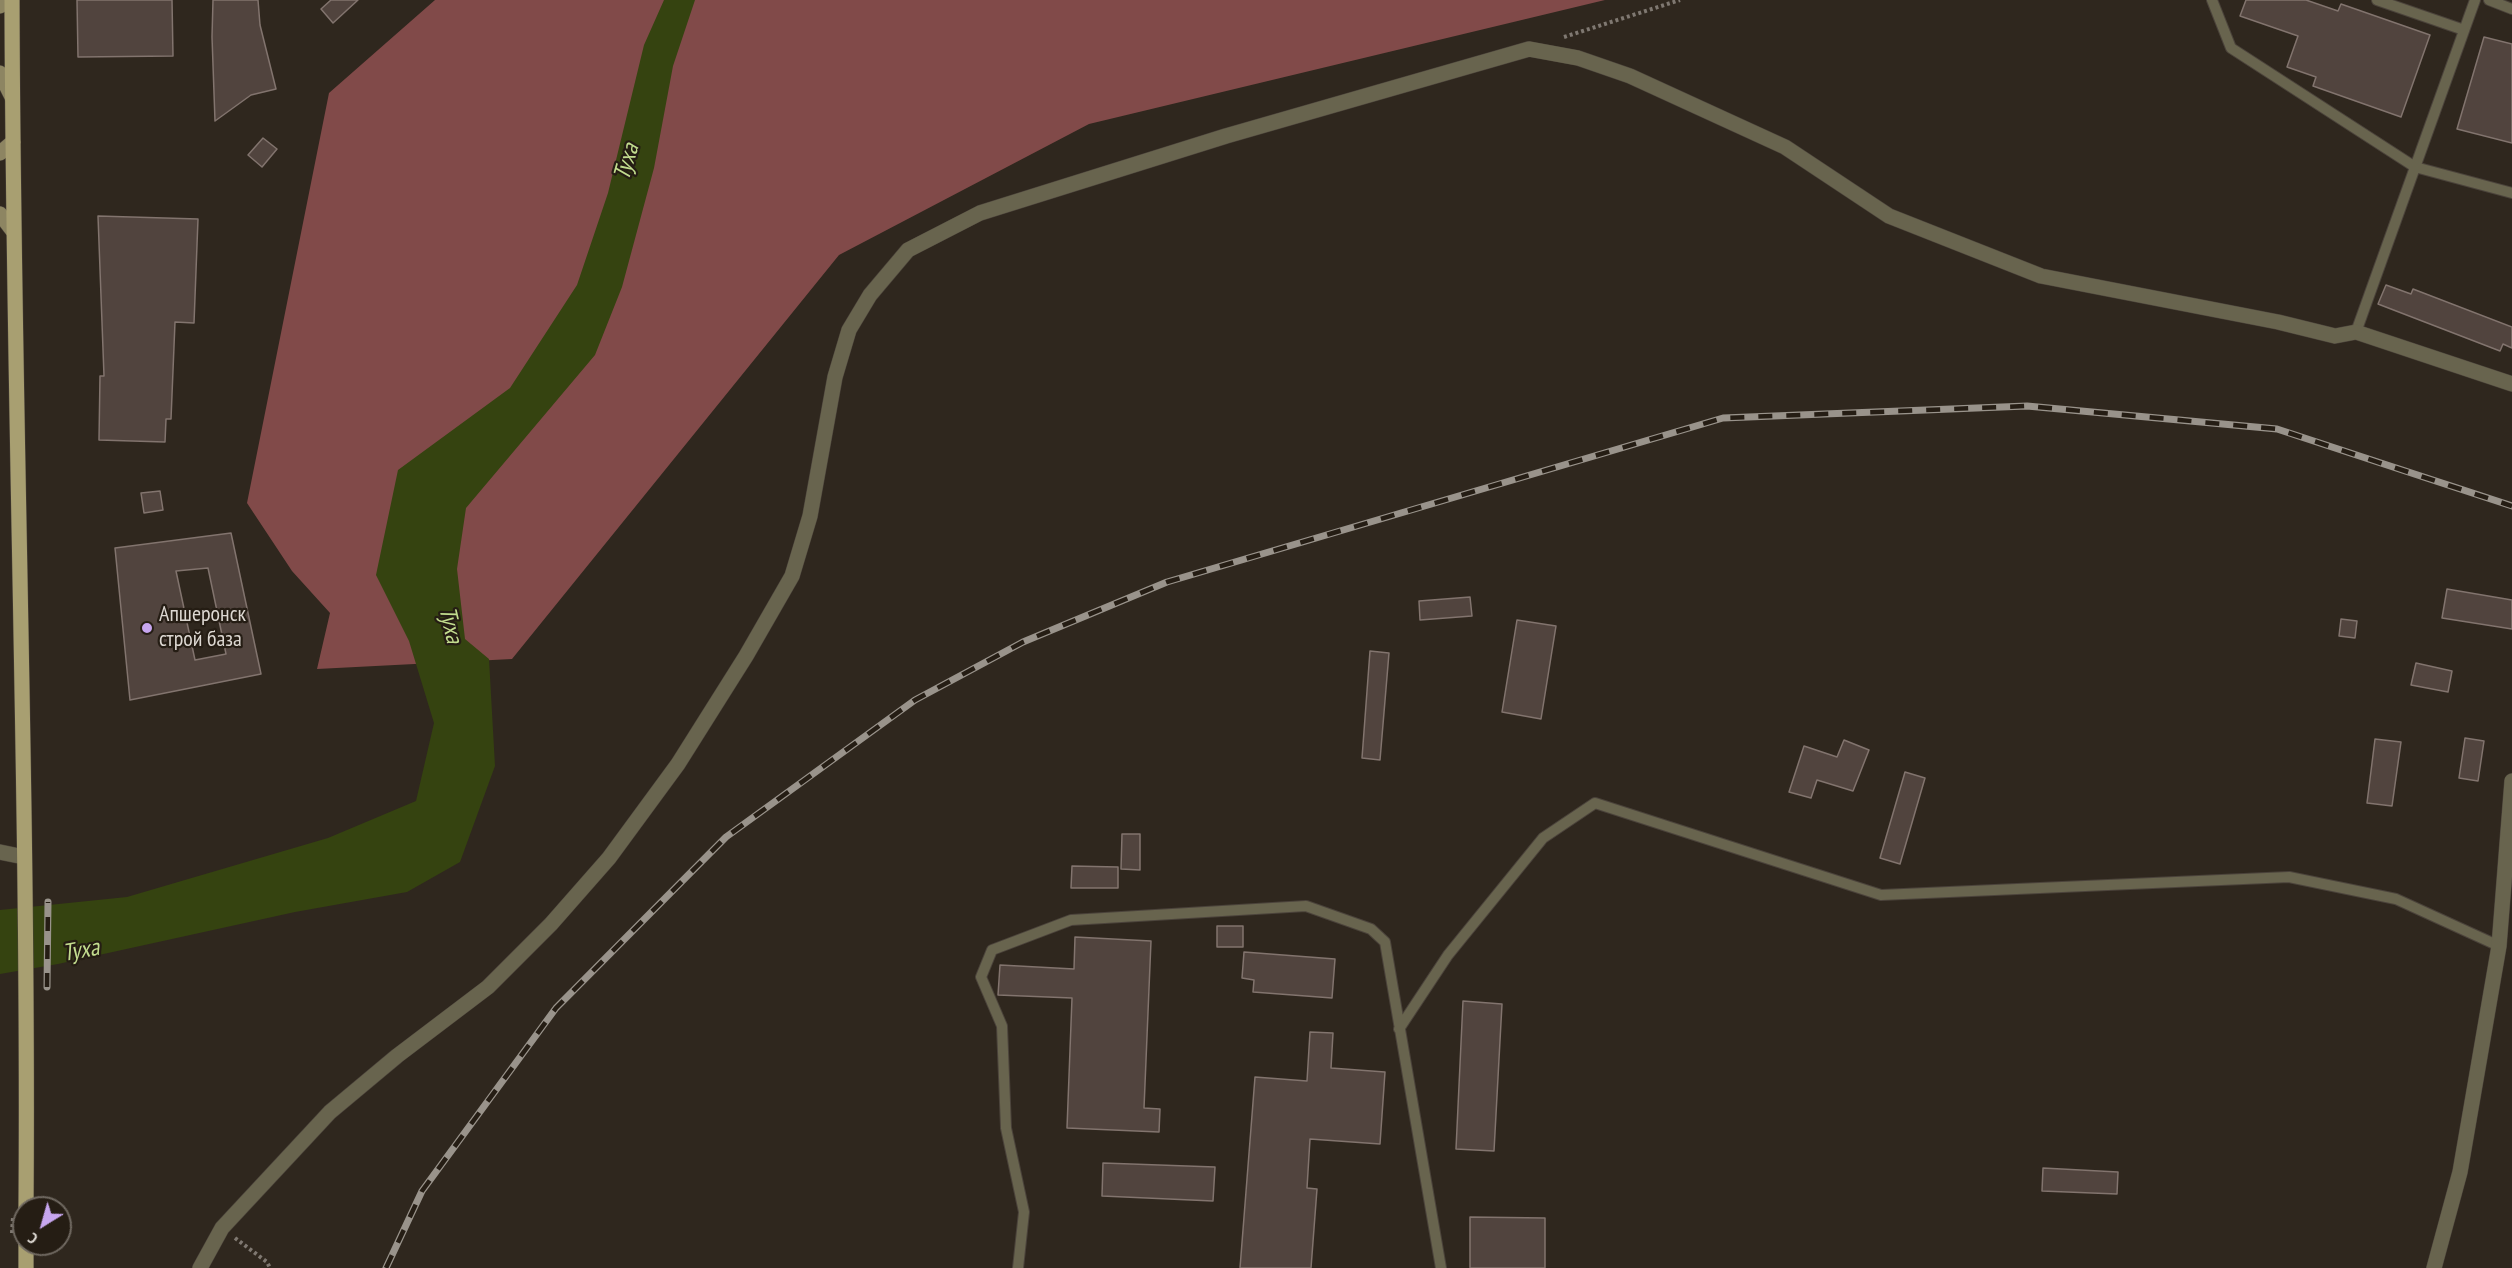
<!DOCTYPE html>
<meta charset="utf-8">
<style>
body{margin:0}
#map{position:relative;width:2512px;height:1268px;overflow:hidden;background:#2f271e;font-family:"PT Sans Narrow",sans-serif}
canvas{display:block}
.north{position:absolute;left:12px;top:1196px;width:60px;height:60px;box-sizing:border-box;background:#251d14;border:2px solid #6f6860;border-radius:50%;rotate:217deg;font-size:16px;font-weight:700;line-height:24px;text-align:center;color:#ddd8d2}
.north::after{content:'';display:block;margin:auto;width:21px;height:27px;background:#c7a6ef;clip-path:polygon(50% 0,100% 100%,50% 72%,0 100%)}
</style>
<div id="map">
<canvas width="2512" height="1268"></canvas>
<div class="north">С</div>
</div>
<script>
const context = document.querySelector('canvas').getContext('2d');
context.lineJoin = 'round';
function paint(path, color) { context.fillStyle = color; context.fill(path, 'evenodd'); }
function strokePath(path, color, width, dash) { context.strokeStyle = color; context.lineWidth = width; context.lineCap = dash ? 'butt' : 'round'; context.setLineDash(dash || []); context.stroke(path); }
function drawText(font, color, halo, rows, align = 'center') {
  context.font = font + ' "PT Sans Narrow",sans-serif'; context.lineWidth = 4.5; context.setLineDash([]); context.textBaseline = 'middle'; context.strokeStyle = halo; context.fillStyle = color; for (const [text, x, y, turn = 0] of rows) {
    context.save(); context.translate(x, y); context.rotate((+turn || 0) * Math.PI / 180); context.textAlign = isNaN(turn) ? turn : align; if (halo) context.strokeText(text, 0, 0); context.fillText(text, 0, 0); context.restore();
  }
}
paint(new Path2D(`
 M435 0H1605L1089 124 839 255 512 659 317 669 330 613 292 571 247 503 329 93Z`), '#814a49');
paint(new Path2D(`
 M664 0H695L673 66 654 168 622 287 595 355 466 508 457 569 465 639 489 659 495 766 460 862 407 892 295 912 58 964 0 974V910L127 897 328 838 416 801 434 723 409 641 376 575 398 470 510 388 577 285 608 193 644 45Z`), '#354310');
const building = new Path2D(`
 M77 0H172L173 56 78 57Z
 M213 0H258L260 25 276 89 251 95 215 121 212 37Z
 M331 0H358L333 23 321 9Z
 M2246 0H2306L2338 11 2341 4 2430 35 2401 117 2313 86 2316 77 2287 67 2298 36 2240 16Z
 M2484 37 2512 44V143L2457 129Z
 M263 138 277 149 262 167 248 155Z
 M98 216 198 219 194 323 175 322 171 419H166L165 442 99 440 100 376H104Z
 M2386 285 2411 294 2413 289 2512 327V348L2503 344 2500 351 2378 304Z
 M160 491 163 510 144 513 141 493Z
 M231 533 261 674 130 700 115 548ZM208 568 226 654 195 660 176 571Z
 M2447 589 2512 600V629L2442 618Z
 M1470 597 1472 616 1420 620 1419 601Z
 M2341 619 2357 621 2355 638 2339 636Z
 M1517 620 1556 626 1541 719 1502 712Z
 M1370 651 1389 653 1380 760 1362 758Z
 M2416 663 2452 671 2448 692 2411 685Z
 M2465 738 2484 741 2478 781 2459 778Z
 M2375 739 2401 742 2392 806 2367 803Z
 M1844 740 1869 750 1853 791 1817 780 1811 798 1789 792 1804 746 1837 757Z
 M1905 772 1925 778 1900 864 1880 858Z
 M1122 834H1140V870L1121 869Z
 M1072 866 1118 867V888H1071Z
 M1217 926H1243V947H1217Z
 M1075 937 1151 941 1144 1108 1160 1109 1159 1132 1067 1128 1072 998 998 995 1000 965 1074 969Z
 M1244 952 1335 959 1332 998 1253 992 1254 980 1242 978Z
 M1463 1001 1502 1004 1494 1151 1456 1149Z
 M1310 1032 1333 1033 1331 1068 1385 1072 1380 1144 1310 1139 1307 1188 1317 1189 1311 1268H1240L1255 1077 1307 1081Z
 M1103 1163 1215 1167 1213 1201 1102 1196Z
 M2043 1168 2118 1172 2117 1194 2042 1191Z
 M1470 1217 1545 1218V1268H1470Z`);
paint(building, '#51443e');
strokePath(building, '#82746e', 1.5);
const lane = new Path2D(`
 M2212 0 2231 48 2415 167 2512 193
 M2377 0 2464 30
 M2489 0 2512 9
 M2356 332 2475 0
 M1399 1029 1448 955 1543 838 1595 803 1881 895 2289 877 2396 899 2499 946
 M1018 1268 1024 1212 1006 1128 1002 1026 981 977 992 950 1071 920 1306 906 1371 929 1385 942 1441 1268`);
const street = new Path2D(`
 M0 852 24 857
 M200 1268 222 1228 330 1112 397 1056 488 987 551 924 609 858 678 764 746 656 792 576 810 516 835 377 849 330 870 295 908 250 980 213 1226 136 1529 49 1578 58 1630 76 1785 147 1889 216 2041 276 2278 322 2335 336 2356 332 2512 384
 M2434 1268 2460 1172 2499 946 2512 781`);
const secondary = new Path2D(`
 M0 6 3 0
 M0 73 12 97
 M0 153 13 142
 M0 214 13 231`);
const primary = new Path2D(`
 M12 0C13 403 29 805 26 1208
 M26 1268V1244`);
strokePath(lane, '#4b433b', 12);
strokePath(street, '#4b433b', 16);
strokePath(secondary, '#4b433b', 16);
strokePath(primary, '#4b433b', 16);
strokePath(new Path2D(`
 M1564 37 1680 0
 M12 1233 13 1217
 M235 1238 267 1262 270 1268`), '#7f7871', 4, [3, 3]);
strokePath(lane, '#68644e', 10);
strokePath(street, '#68644e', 15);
strokePath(secondary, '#8d8562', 15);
strokePath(primary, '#a89f71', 15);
const rail = new Path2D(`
 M47 987 48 902
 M386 1268 422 1191 556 1008 726 837 915 700 1023 642 1167 582 1723 418 2027 406 2277 429 2512 506`);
strokePath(rail, '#99938b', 7);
strokePath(rail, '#251d14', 4.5, [14]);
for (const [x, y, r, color] of [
 [147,628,6,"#c7a6ef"]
]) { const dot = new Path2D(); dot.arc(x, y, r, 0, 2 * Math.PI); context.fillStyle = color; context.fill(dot); strokePath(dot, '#251d14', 2); }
drawText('22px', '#ddd8d2', '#251d14', [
 ["Апшеронск",159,615],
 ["строй база",159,640]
], 'left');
drawText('italic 24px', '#c2dc8e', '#251d14', [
 ["Туха",627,162,-74],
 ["Туха",450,625,77],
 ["Туха",81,951,-10]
]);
</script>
